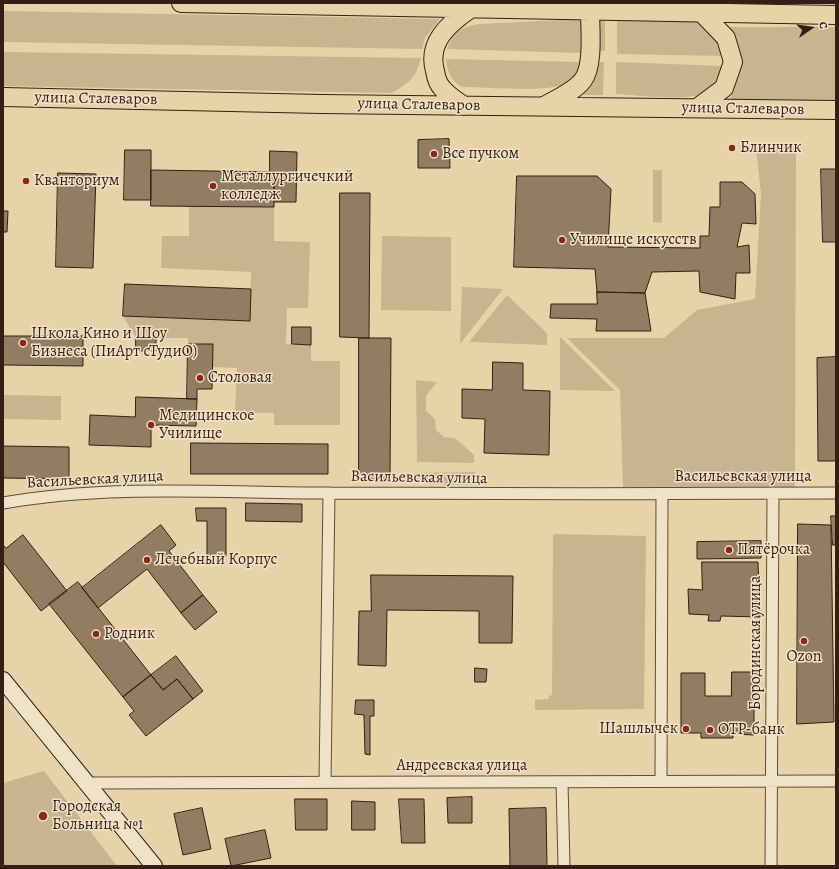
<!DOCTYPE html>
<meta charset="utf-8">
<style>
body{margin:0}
#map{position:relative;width:839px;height:869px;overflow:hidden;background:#e8d3a8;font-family:Alegreya,serif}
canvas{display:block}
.frame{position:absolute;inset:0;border:4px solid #341e16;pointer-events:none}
.north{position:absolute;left:791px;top:8px;width:40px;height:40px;-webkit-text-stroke:3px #f0e2c6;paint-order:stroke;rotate:77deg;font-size:11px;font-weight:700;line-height:16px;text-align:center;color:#341e16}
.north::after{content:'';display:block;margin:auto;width:14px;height:18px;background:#341e16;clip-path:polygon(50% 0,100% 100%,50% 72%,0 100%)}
</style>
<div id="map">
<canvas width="839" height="869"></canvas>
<div class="frame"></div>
<div class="north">С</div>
</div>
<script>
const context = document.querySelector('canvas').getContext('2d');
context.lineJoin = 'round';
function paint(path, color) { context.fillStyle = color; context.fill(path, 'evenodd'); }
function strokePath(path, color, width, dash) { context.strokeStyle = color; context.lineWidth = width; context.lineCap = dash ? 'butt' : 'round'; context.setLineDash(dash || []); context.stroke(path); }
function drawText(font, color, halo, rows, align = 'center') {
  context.font = font + ' Alegreya,serif'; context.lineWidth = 3; context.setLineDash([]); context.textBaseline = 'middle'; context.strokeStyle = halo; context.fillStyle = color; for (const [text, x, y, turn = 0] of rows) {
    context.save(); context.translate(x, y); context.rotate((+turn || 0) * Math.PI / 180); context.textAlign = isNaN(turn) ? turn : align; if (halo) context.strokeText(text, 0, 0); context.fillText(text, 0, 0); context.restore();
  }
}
paint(new Path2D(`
 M3 11 440 19 425 38 422 49 3 42Z
 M582 19V53L447 49C455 30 459 28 479 24Z
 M600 20H605V51H599Z
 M617 21H701L713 30 724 56 617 54Z
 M729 27H836V102L730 101 743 62 737 41Z
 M3 52 421 58C416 79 409 82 392 93L3 86Z
 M446 59 581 62C580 69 579 76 572 81 556 94 485 87 462 87 450 80 448 72 446 59Z
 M600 62H604L603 95H583L591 87Z
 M616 62 724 66C719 78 713 88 701 94 685 101 635 95 616 94Z
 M756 149H796L795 488 623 490 620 390 567 338H664L697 310 755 299 761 193Z
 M653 170H662V223L653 222Z
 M189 206 274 207V241L310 242 308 308H287L286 344 311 345V361H340V425H274V413H235L237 368 212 367 213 344H188V338H136L123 316 250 321 251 272 161 268 162 236H189Z
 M382 236 451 237V311L381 310Z
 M462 287 503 289 460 344Z
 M507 295 547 333V345L469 342Z
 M560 337 615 391 560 390Z
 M416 380 437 382 426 396V411L435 419 436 430 444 437 455 438 474 455V463L417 462Z
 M3 395 61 396V420L3 419Z
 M475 472V481L471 485 426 484 416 479 414 473Z
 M553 534 646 536 644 709 535 710V700L548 699 549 696 552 695Z
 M44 771 117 866H3V783Z`), '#c9b48f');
const building = new Path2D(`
 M449 139 450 168H418V140Z
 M125 150H151V200H124Z
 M270 151 297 152 296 202H274V172H270Z
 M821 169H836V242H823Z
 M151 170 274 172V207L151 206Z
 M58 173 96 174 93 268 56 267Z
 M517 176H597L611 189 608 247 700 248V236H709L710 207H720V182H742L755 194 756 224 742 223 737 247 749 245 750 273H736L735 299 700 292 699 271 652 272 645 293 597 292 595 269 514 267Z
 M50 179H58V184H50Z
 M340 193H370L369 338 340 337Z
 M3 211H8L7 232H3Z
 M125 284 251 289 250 321 123 316Z
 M597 292 645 293 651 331H596L597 319 550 318 551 304H597Z
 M292 327H311V345L292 344Z
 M3 336H83V366L3 365Z
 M136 338H156V351H136Z
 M359 338H391L390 479 359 478Z
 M188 344H213L212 389H197V399H187Z
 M836 357V461H818L817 358Z
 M493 362 523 363V390L550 391 549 455 484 453 485 419 462 418V389L492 390Z
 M136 397 197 399 196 426 151 425V447L89 445 90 415 135 417Z
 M191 443 328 444V474H191Z
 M3 446 69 447V479L3 478Z
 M246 503 302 504V522L246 521Z
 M196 508H226V556H207V521H197Z
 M831 516H836V545H833Z
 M798 524 831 525 834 722 797 724Z
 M161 525 176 545 169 551 203 595 181 613 147 569 98 608 82 588Z
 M23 535 67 591 41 611 3 562V545L6 548Z
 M761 541V558L697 559V542Z
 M702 562H758L760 617 721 616 720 621H708L709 615 689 614 688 589 702 590Z
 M371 575 513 576 512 643H479V611L387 610 386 666 358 665 359 611H371Z
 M78 582 151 675 123 697 49 604Z
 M203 595 217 612 195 630 181 613Z
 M176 656 203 691 193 699 177 679 163 690 151 675Z
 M475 668 487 669 486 682H475Z
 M732 672H754V735L733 734V738H701V733H681V673H705V696H731Z
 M151 675 163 690 177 679 193 699 146 736 129 715 134 711 123 697Z
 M356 700H374V716H370V755L365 754 364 715 355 714Z
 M472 797V823H448L447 798Z
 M295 799H327V830H296Z
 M399 799H424L425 843H402Z
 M352 801 375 802V830H352Z
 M202 808 211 849 183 855 174 814Z
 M546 808 547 866H510L509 809Z
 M265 830 271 858 231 866 225 839Z`);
paint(building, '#927c62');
strokePath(building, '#341e16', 1);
const street = new Path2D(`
 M3 503C110 484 221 493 329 493 498 494 667 494 836 493
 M661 781 662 494
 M325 782 329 493
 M562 782 564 866
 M87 783 836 781
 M771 866 773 493`);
const secondary = new Path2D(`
 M3 680 154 866`);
const primary = new Path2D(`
 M181 3 836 15
 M3 97 321 104 836 110
 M464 106C456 100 448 96 442 88 438 84 436 77 435 71 427 43 448 24 470 9
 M544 106C556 99 574 92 583 80 594 65 590 29 590 10
 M697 108 724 88 733 62 726 38 702 13`);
strokePath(street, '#614b3a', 13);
strokePath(secondary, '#341e16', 18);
strokePath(primary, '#341e16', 20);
strokePath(street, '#f0e2c6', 11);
strokePath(secondary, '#f0e2c6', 16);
strokePath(primary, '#e8d3a8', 18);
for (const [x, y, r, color] of [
 [732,148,4,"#8f2418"],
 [434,154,4,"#8f2418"],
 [26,181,4,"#8f2418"],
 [213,186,4,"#8f2418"],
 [562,240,4,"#8f2418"],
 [23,343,4,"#8f2418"],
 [200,378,4,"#8f2418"],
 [151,425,4,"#8f2418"],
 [729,550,4,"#8f2418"],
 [147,560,4,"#8f2418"],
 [96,634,4,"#8f2418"],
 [804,641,4,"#8f2418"],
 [686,729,4,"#8f2418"],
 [710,730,4,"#8f2418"],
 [43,816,5,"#8f2418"]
]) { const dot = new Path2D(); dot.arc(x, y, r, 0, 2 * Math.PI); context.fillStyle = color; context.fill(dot); strokePath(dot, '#f0e2c6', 1.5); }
drawText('16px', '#341e16', '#f0e2c6', [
 ["улица Сталеваров",96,99,1],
 ["улица Сталеваров",419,105,1],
 ["улица Сталеваров",743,109,1],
 ["Васильевская улица",743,477],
 ["Васильевская улица",419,478,1],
 ["Васильевская улица",95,480,-3],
 ["Бородинская улица",756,643,-90],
 ["Андреевская улица",462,766]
]);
drawText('16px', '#341e16', '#f0e2c6', [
 ["Блинчик",740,148],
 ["Все пучком",442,154],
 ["Металлургичечкий",221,177],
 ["колледж",221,195],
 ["Кванториум",34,181],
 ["Училище искусств",570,240],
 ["Школа Кино и Шоу",31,334],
 ["Бизнеса (ПиАрт сТудиО)",31,352],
 ["Столовая",208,378],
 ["Медицинское",159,416],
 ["Училище",159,434],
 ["Пятёрочка",737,550],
 ["Лечебный Корпус",155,560],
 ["Родник",104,634],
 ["Ozon",804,657,"center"],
 ["Шашлычек",678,729,"right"],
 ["OTP-банк",718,730],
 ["Городская",52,807],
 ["Больница №1",52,825]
], 'left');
</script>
